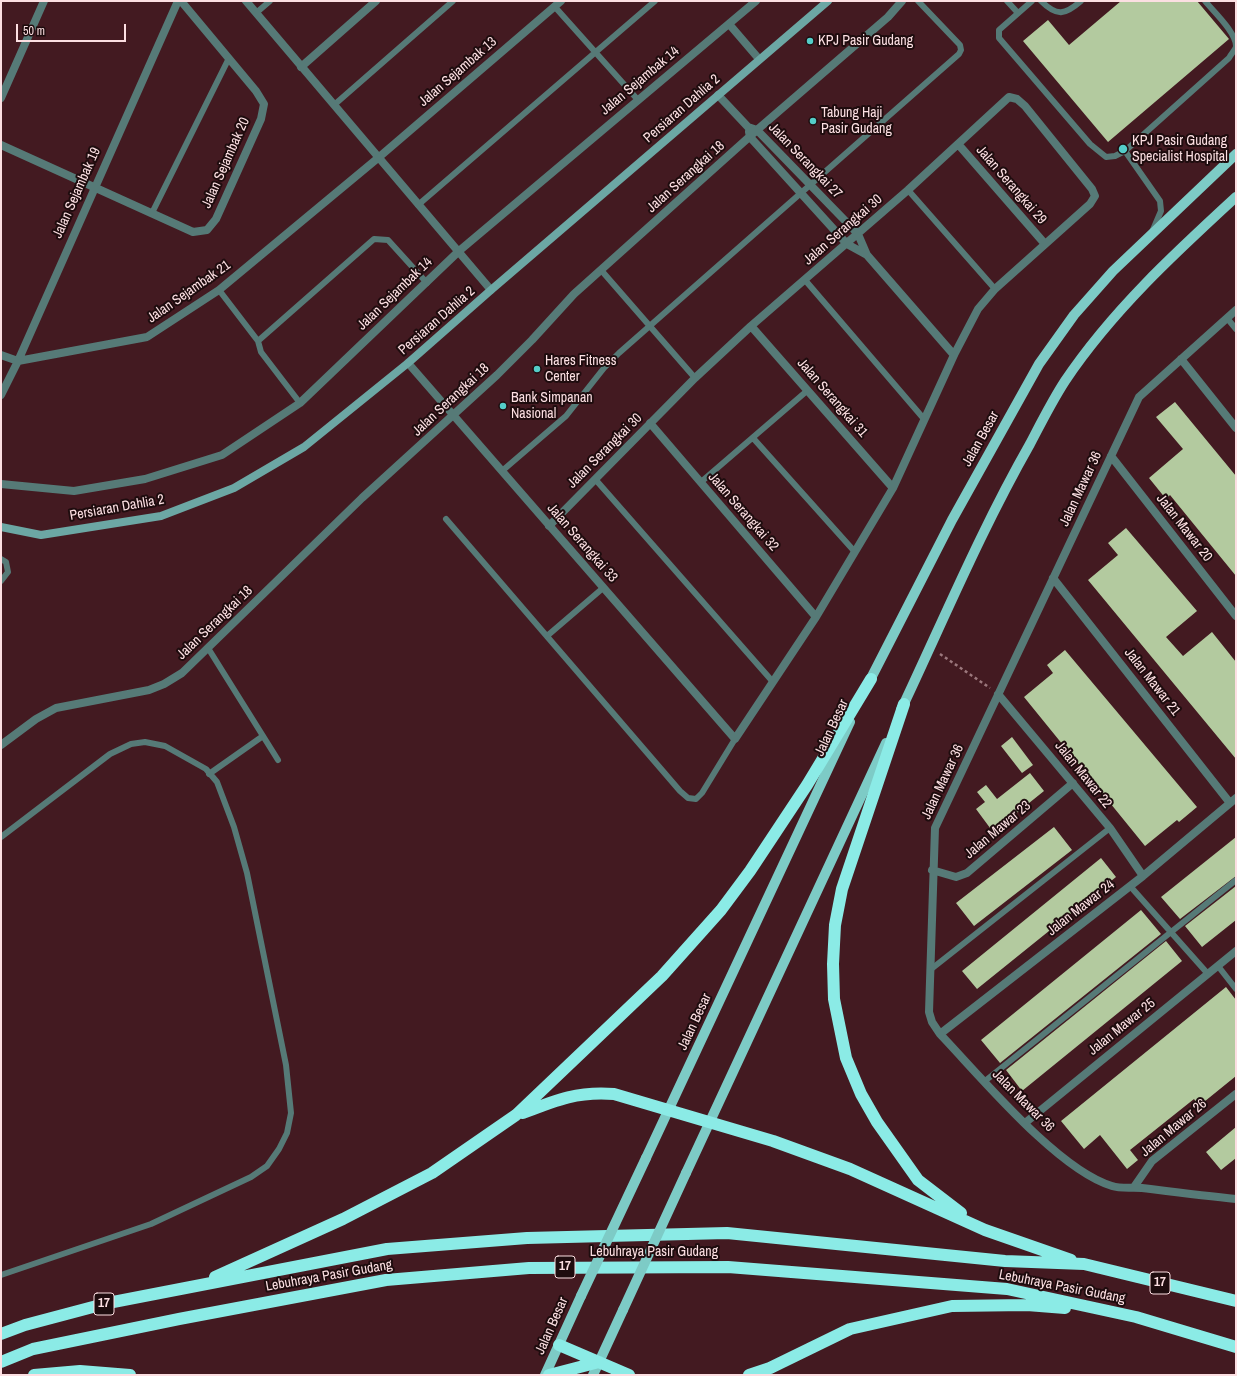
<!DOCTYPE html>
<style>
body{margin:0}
#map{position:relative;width:1237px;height:1376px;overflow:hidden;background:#431a21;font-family:"Archivo Narrow",sans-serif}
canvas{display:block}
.frame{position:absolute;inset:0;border:2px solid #fcdfe2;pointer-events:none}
.scale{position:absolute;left:16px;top:24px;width:110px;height:18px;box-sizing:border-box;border:2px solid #fcdfe2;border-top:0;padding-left:5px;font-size:12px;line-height:14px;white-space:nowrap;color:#fcdfe2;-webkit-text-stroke:3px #1e0c0e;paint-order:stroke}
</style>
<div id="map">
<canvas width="1237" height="1376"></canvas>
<div class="frame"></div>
<div class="scale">50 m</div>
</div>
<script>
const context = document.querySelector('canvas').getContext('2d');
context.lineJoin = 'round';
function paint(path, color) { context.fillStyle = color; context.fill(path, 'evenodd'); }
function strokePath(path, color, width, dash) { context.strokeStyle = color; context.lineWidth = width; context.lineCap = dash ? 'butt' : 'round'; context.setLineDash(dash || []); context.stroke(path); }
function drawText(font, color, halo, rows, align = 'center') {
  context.font = font + ' "Archivo Narrow",sans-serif'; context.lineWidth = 4; context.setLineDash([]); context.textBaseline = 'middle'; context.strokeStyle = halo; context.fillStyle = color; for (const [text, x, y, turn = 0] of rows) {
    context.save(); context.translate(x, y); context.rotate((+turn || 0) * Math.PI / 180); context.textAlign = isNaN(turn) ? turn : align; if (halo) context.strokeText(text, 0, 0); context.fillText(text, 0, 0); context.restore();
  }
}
paint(new Path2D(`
 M1121 1H1197L1229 39 1108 142 1023 41 1048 20 1069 45Z
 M1175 402 1236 476V576L1170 495 1166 499 1149 478 1183 449 1156 417Z
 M1126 528 1197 611 1166 637 1183 656 1212 632 1236 662V759L1088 580 1118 555 1108 543Z
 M1065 650 1197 807 1179 822 1177 820 1145 846 1024 697 1053 673 1047 665Z
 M1012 737 1033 765 1022 773 1001 746Z
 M1030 773 1044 791 993 832 976 809 985 802 977 792 986 785 997 799Z
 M1054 827 1072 850 974 926 956 903Z
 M1236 837V876L1180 919 1161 897Z
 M1101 858 1116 877 977 989 962 971Z
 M1236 886V920L1202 947 1185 926Z
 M1141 910 1161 934 1000 1063 981 1040Z
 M1166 941 1182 961 1022 1091 1006 1070Z
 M1226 987 1236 1000V1076L1199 1106 1194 1099 1130 1150 1138 1160 1127 1169 1100 1135 1084 1149 1061 1121Z
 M1236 1127V1158L1221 1170 1206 1152Z`), '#b3ca9f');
strokePath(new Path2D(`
 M940 654 990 688`), '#9c787d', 2.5, [3, 3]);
strokePath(new Path2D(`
 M1007 1 1018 13
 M1032 1 999 30V38L1090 144 1106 157 1115 156 1125 151 1229 58C1231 54 1235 50 1236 47 1237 33 1213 11 1205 1
 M1041 1C1057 17 1065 15 1081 1
 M555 7 638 100
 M256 13 270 1
 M334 105 453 1
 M1125 151 1160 201 1161 211 1152 232
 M908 190 995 289
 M418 205 655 1
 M152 213 229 58
 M601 270 695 378
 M805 280 924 419
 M219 290 258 341
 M1227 318 1236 329
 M300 403 261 352 258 341 374 239 388 240 427 283
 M753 438 855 552
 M502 471 566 416 604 368 619 353 959 54 961 50 960 45 918 1
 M595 479 773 682
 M701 482 808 390
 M446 519 680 791 688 798 696 799 702 793 735 739
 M1 559 6 562 8 572 1 581
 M547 636 603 588
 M208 648 278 760
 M209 774 263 736
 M1 837 110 754 131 744 145 742 165 746 206 769 217 782 234 827 247 873 286 1065 291 1113 287 1133 279 1149 267 1166 251 1177 151 1224 1 1275
 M1130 886 1208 974
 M1218 966 1236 989
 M930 970 1110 828
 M985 1081 1236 880`), '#567a77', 6);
strokePath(new Path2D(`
 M246 1 491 290
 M729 24 759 59
 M301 67 376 1
 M718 95 748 127 757 130 858 234 867 255 954 355
 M1 98 44 1
 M749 132 750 137 847 244 867 255
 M958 144 1045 244
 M1 145 193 232 207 230 216 219 261 119 264 104 256 91 181 1
 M1236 310 1139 397 935 828 929 1012 932 1022 940 1034C981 1077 1058 1170 1112 1186 1121 1189 1133 1187 1142 1188 1174 1192 1205 1196 1236 1199
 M751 326 893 488
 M1 355 18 361 147 337 219 290 378 158 561 1
 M1181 359 1236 428
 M408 363C517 489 626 614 735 739L816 617 893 488 954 355 978 309 995 289 1090 204 1095 196 1092 189 1025 106 1017 99 1009 97 908 190 751 326 695 378 549 526
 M1 395 18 361 178 1
 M650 423 816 617
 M1111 456 1236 616
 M1 484 74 491 145 479 222 455 300 403 459 251 756 1
 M1053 578 1230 803
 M998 694 1110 828 1143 876
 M1 745 36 719 56 708 149 690 164 684 182 673 362 498 497 375 532 340 574 294 757 130 888 17 902 1
 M932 870 956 877 967 873 1073 783
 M940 1034 1143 876 1236 798
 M1025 1123 1236 951
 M1134 1187 1152 1161 1236 1094`), '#567a77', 8);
strokePath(new Path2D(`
 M1 527 41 535 161 516 234 488 304 447 408 363 491 290 828 1`), '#6ca7a4', 8);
strokePath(new Path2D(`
 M867 686 952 520 1039 364 1074 315 1113 271 1236 154
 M901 710C943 621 981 530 1030 444 1041 423 1052 401 1065 381 1112 311 1174 254 1236 197
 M646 1158 850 722
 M686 1173 886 743
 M545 1375 581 1296
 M593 1375 623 1310`), '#7dcbc6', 10);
strokePath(new Path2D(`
 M904 704 842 889 835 925 833 964 834 999 846 1058 861 1094 877 1122 918 1180 961 1213
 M523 1113C556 1100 578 1091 614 1094L773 1141 850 1169 985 1230 1071 1260
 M215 1277 343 1219 432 1173 516 1115 662 976 721 910 750 871 807 785 871 679
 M1 1334 25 1325 108 1303 387 1249 527 1238 727 1233 1005 1261 1084 1264 1236 1301
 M559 1345 629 1375
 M1 1362 33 1349 179 1319 386 1280 529 1268 728 1267 1007 1289 1136 1317 1236 1347
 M34 1375 80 1371 130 1375
 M549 1375 599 1362
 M749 1375 770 1368 850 1329 952 1306 1027 1305 1065 1308`), '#8bebe6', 12);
strokePath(new Path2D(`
 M581 1296 646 1158
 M623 1310 686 1173`), '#7dcbc6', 10);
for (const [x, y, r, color] of [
 [810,41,4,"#54cdc8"],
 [813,121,4,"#54cdc8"],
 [1123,149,5,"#54cdc8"],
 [537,369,4,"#54cdc8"],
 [503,406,4,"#54cdc8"]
]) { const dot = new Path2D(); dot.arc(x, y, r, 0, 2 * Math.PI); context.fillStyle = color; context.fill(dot); strokePath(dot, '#1e0c0e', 1.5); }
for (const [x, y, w] of [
 [565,1267,20],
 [1160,1283,20],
 [104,1304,20]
]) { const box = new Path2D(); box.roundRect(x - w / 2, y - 11, w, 22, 3); context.fillStyle = '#1e0c0e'; context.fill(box); strokePath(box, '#fcdfe2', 1); }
drawText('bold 13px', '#fcdfe2', null, [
 ["17",565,1267],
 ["17",1160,1283],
 ["17",104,1304]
]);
drawText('14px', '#fcdfe2', '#1e0c0e', [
 ["KPJ Pasir Gudang",818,41],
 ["Tabung Haji",821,113],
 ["Pasir Gudang",821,129],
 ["KPJ Pasir Gudang",1132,141],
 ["Specialist Hospital",1132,157],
 ["Hares Fitness",545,361],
 ["Center",545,377],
 ["Bank Simpanan",511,398],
 ["Nasional",511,414]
], 'left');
drawText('14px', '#fcdfe2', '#1e0c0e', [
 ["Jalan Sejambak 13",458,72,-41],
 ["Jalan Sejambak 14",640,81,-40],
 ["Persiaran Dahlia 2",682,109,-41],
 ["Jalan Serangkai 27",805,161,46],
 ["Jalan Sejambak 20",226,163,-66],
 ["Jalan Serangkai 18",686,177,-42],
 ["Jalan Serangkai 29",1011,185,49],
 ["Jalan Sejambak 19",77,193,-66],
 ["Jalan Serangkai 30",843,230,-41],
 ["Jalan Sejambak 21",189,292,-35],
 ["Jalan Sejambak 14",395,294,-44],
 ["Persiaran Dahlia 2",437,321,-41],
 ["Jalan Serangkai 31",832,398,49],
 ["Jalan Serangkai 18",451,400,-43],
 ["Jalan Besar",981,439,-61],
 ["Jalan Serangkai 30",605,451,-45],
 ["Jalan Mawar 36",1081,489,-65],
 ["Persiaran Dahlia 2",117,508,-10],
 ["Jalan Serangkai 32",743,512,49],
 ["Jalan Mawar 20",1184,528,52],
 ["Jalan Serangkai 33",582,543,49],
 ["Jalan Serangkai 18",215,623,-44],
 ["Jalan Mawar 21",1152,682,52],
 ["Jalan Besar",832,728,-65],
 ["Jalan Mawar 22",1083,775,51],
 ["Jalan Mawar 36",943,782,-65],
 ["Jalan Mawar 23",998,830,-40],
 ["Jalan Mawar 24",1081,908,-38],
 ["Jalan Besar",695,1022,-65],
 ["Jalan Mawar 25",1122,1027,-39],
 ["Jalan Mawar 36",1023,1101,45],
 ["Jalan Mawar 26",1174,1128,-40],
 ["Lebuhraya Pasir Gudang",654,1252],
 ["Lebuhraya Pasir Gudang",329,1276,-10],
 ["Lebuhraya Pasir Gudang",1062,1287,11],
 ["Jalan Besar",552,1326,-66]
]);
</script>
